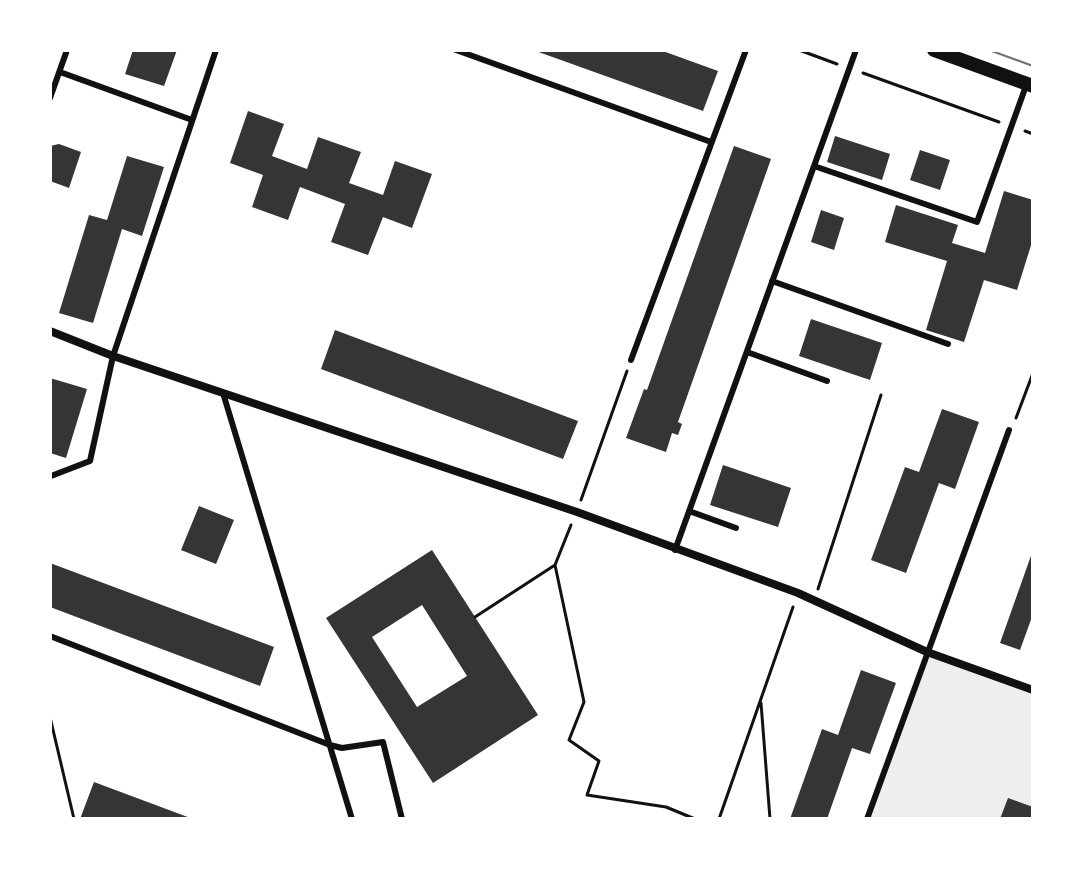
<!DOCTYPE html>
<style>
body{margin:0}
#map{position:relative;width:1083px;height:869px;overflow:hidden;background:#fff;font-family:"Fira Sans",sans-serif}
canvas{display:block}
.frame{position:absolute;inset:0;border:52px solid #fff;pointer-events:none}
</style>
<div id="map">
<canvas width="1083" height="869"></canvas>
<div class="frame"></div>
</div>
<script>
const context = document.querySelector('canvas').getContext('2d');
context.lineJoin = 'round';
function paint(path, color) { context.fillStyle = color; context.fill(path, 'evenodd'); }
function strokePath(path, color, width, dash) { context.strokeStyle = color; context.lineWidth = width; context.lineCap = dash ? 'butt' : 'round'; context.setLineDash(dash || []); context.stroke(path); }
paint(new Path2D(`
 M927 652 1033 690V819H869Z`), '#eee');
paint(new Path2D(`
 M133 50H177L164 86 125 74Z
 M533 50H660L718 71 703 111Z
 M248 111 284 124 272 156 307 169 318 137 361 152 349 183 383 195 395 161 432 174 412 228 383 217 368 255 331 242 345 204 300 187 288 220 252 207 263 175 230 163Z
 M835 136 890 154 882 180 827 162Z
 M59 144 81 152 69 188 50 181V146Z
 M734 146 771 159 678 422 682 424 678 435 672 433 666 452 626 438 644 389 647 390Z
 M920 150 950 160 940 190 910 180Z
 M127 156 164 167 142 236 122 229 93 323 59 313 89 215 107 220Z
 M1004 191 1033 200V239L1017 290 984 280 964 342 926 330 947 261 885 242 896 205 958 225 952 243 985 253Z
 M821 210 844 218 834 250 811 242Z
 M811 319 882 343 870 380 799 356Z
 M335 330 578 421 563 459 321 369Z
 M50 378 87 389 66 458 50 453Z
 M942 409 979 422 955 489 939 483 906 573 871 560 905 467 919 472Z
 M723 465 791 488 778 527 710 505Z
 M199 506 234 520 216 564 181 550Z
 M432 550 538 715 433 783 326 618ZM422 605 467 676 417 707 372 637Z
 M1033 550V614L1020 650 1000 643Z
 M50 563 274 647 260 686 50 607Z
 M861 670 896 683 870 754 852 748 827 819H790L822 729 838 735Z
 M94 782 193 819H80Z
 M1008 798 1033 807V819H1000Z`), '#353535');
strokePath(new Path2D(`
 M799 50 837 64
 M863 73 999 122
 M1025 131 1033 134
 M1016 418 1033 373
 M581 500 627 371
 M555 565 584 702 569 740 599 761 587 795 666 807 695 819
 M818 589 881 395
 M475 617 555 565 571 525
 M761 703 770 819
 M50 717 74 819
 M719 819 793 607`), '#111', 3);
strokePath(new Path2D(`
 M456 50 711 142
 M60 72 192 120
 M50 98 67 50
 M814 166 977 222 1027 83
 M772 281 948 344
 M747 352 827 381
 M631 360 746 50
 M223 393 352 819
 M51 476 90 461 113 356 216 50
 M689 511 736 528
 M675 550 856 50
 M50 636 330 745 342 748 383 742 402 819
 M867 819 1009 430`), '#111', 6);
strokePath(new Path2D(`
 M50 331 113 356 577 512 798 593 927 652 1033 690`), '#111', 8);
strokePath(new Path2D(`
 M934 50 1033 86`), '#111', 14);
strokePath(new Path2D(`
 M989 50 1033 66`), '#707070', 2);
</script>
